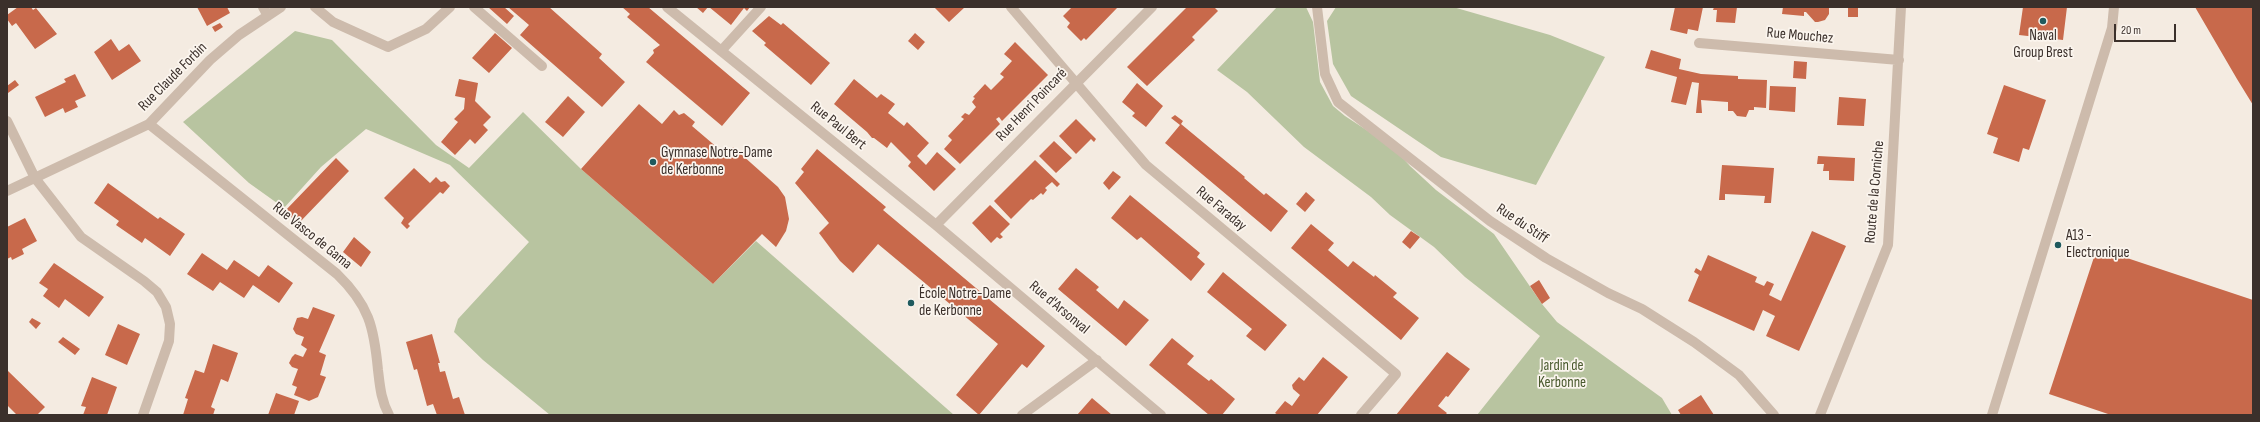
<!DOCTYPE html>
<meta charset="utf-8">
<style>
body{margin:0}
#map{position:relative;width:2260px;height:422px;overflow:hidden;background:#f4ebe1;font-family:"Sofia Sans Condensed",sans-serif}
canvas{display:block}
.frame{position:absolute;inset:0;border:8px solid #3b302b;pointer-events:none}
.scale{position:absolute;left:2114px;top:24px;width:62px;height:18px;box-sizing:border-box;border:2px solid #3b302b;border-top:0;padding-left:5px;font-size:12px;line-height:14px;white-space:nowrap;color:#3b302b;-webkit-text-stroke:3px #fbf5ee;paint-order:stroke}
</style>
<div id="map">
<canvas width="2260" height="422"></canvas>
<div class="frame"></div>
<div class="scale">20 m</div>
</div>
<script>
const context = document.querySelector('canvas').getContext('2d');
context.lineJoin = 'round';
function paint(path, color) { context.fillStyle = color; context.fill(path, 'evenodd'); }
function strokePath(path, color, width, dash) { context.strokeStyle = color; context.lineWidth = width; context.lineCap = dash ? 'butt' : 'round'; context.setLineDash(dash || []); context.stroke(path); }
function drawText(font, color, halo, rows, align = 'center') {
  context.font = font + ' "Sofia Sans Condensed",sans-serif'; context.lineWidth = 3.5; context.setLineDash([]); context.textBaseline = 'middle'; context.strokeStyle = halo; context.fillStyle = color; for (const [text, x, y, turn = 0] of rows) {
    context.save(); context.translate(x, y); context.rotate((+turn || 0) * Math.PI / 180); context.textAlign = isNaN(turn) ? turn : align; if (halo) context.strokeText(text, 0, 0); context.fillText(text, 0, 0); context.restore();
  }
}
paint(new Path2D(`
 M1277 7H1306L1313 22 1320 82 1333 106 1345 116 1394 148 1410 166 1436 190 1494 234 1542 304 1557 322 1662 398 1672 415H1477L1540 336 1465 277 1434 247 1390 215 1371 197 1304 147 1247 92 1217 70Z
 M1336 7H1453L1550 35 1605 57 1536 185 1441 157 1351 96 1333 64 1327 21Z
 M295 31 332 40 436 145 469 168 523 112 581 169 713 284 756 241 954 415H550L483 360 454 332 458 319 529 242 450 165 366 129 321 167 284 208 249 183 183 122Z`), '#b8c4a0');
paint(new Path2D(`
 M18 7H31L33 10 36 8 57 34 35 49 16 23 12 26 7 19V15Z
 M197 7H227L230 13 207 26Z
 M488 7H504L514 16 507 24Z
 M508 7H549L602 54 599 58 625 82 602 107 520 35 529 25Z
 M622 7H648L750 93 722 126 646 62 654 53 653 50 660 45 627 17 630 14Z
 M696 7H708L703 13Z
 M709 7H750L747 11 744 8 731 25Z
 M934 7H965L949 22Z
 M1072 7 1074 8 1118 7 1086 40 1084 38 1081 41 1067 27 1070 23 1063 16Z
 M1187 7H1214L1218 11 1192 37 1195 40 1147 86 1127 67Z
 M1675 7H1703L1698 31 1688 29 1687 34 1670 30Z
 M1714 7H1737L1735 23 1716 22 1717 10H1713Z
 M1783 7H1829V14L1825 20 1818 22H1815L1806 12H1804V16L1782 14Z
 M1848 7H1858V17H1848Z
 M2023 7H2067L2063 40 2019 35Z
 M2195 7H2253V105L2237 79Z
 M769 16 781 25 783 23 830 63 811 85 764 45 766 43 752 31Z
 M220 23 223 27 215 32 212 27Z
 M495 33 512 48 489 73 472 58Z
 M915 33 925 42 918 50 908 41Z
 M111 39 119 51 129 44 141 61 112 80 94 52Z
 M1015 42 1048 75 1002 121 999 117 996 119 1000 124 960 164 944 149 952 140 948 136 964 119 961 117 965 113 969 115 976 107 972 102 975 98 973 97 985 84 991 90 1004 77 1000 74 1012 61 1004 54Z
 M1651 50 1681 59 1679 69 1701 74 1738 76V79L1767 80 1766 108 1754 107V110H1749L1746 117 1737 116 1733 111H1728V102L1701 100 1702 113H1696L1699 83 1692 82 1686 105 1671 102 1677 77 1645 68Z
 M1794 61 1807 62 1806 79 1793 78Z
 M75 74 86 96 75 101 78 107 65 113 63 108 45 117 35 97 66 82 64 79Z
 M459 79 478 83 475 101 491 117 483 125 488 130 475 144 470 139 455 155 441 142 458 122 454 119 464 109 465 98 455 96Z
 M854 79 877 98 881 94 895 104 888 113 904 126 907 122 929 143 917 156 926 165 937 152 956 169 934 191 908 166 911 162 891 142 887 148 874 138H872L867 132 834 104Z
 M15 80 19 85 8 93 7 86Z
 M1137 83 1163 106 1146 127 1132 116 1135 113 1122 102Z
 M2004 85 2046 100 2029 150 2023 148 2019 162 1993 153 1998 138 1987 134Z
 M1770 86 1796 87 1795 112 1769 110Z
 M568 96 585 112 563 137 545 122Z
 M1839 97 1866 99 1864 126 1837 125Z
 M639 104 662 124 674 110 679 115 684 113 695 122 692 126 726 155 733 147 778 187 785 197 789 219 786 231 776 247 762 234 713 284 581 169Z
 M1175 115 1183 121 1181 124 1245 177 1244 178 1264 195 1266 193 1288 211 1271 232 1165 143 1180 125 1171 118Z
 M1076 119 1096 139 1094 142 1091 139 1076 154 1059 136Z
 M1054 141 1072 158 1056 173 1039 156Z
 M817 149 886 207 883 210 1045 346 1027 368 1022 364 979 415 956 395 998 344 878 244 853 273 840 261 819 233 829 223 795 183 804 172 801 169Z
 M1818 156 1855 158 1854 181 1829 180V171H1823L1824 164H1817Z
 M336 158 349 171 299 223 284 212Z
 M1035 160 1060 184 1057 187 1052 182 1045 188 1047 190 1043 195 1041 193 1033 200 1031 199 1011 219 994 201Z
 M1722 165 1774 168 1771 203H1764L1765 196 1725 194V200H1719Z
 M414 168 430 183 436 177 441 182 445 181 450 186 443 194 440 192 408 224 410 226 407 229 401 223 404 218 384 198Z
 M1113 171 1121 177 1109 190 1103 183Z
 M108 183 158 219 160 217 185 234 170 256 145 238 142 243 116 225 119 221 94 203Z
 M1306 192 1315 200 1305 212 1296 204Z
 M1130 195 1200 253 1197 257 1205 264 1191 281 1141 237 1137 240 1111 218Z
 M990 205 1010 224 1000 234 1003 237 1000 239 997 237 991 243 972 223Z
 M25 218 37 241 22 249 24 254 12 260 11 257 7 259V227Z
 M1311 224 1334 243 1328 250 1348 267 1353 261 1374 277 1375 275 1397 293 1393 297 1419 318 1401 340 1291 248Z
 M1411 231 1420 237 1410 249 1402 242Z
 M1812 231 1846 246 1799 351 1766 336 1775 316 1763 310 1754 331 1688 301 1699 275 1694 272 1696 268 1701 271 1708 255 1757 277 1755 282 1764 286 1767 281 1774 284 1769 295 1781 301Z
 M354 237 371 252 361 267 343 252Z
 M2097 248 2253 300V415H2111L2049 394Z
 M202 253 227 270 234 260 259 277 268 265 293 283 279 303 253 285 244 298 220 282 213 291 187 274Z
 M54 263 104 297 89 317 65 299 59 308 43 296 48 289 39 283Z
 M1076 268 1099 287 1096 290 1118 309 1124 300 1149 320 1126 346 1058 289Z
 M1223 272 1287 325 1265 351 1246 336 1252 329 1207 292Z
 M1539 280 1550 298 1542 304 1530 286Z
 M313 307 335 315 319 352 326 355 320 375 326 377 318 397 309 401 294 395 297 387 292 385 298 369 292 367 289 363 292 357 295 354 303 357 307 349 301 345 304 337 296 334 293 329 297 318 302 317 308 319Z
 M32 318 41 323 36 329 29 322Z
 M118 324 140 334 127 365 105 355Z
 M432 334 440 363H438L440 372 445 371 453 399 459 397 465 415H437L433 404 427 406 417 369 414 370 406 342Z
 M63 337 80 349 75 355 58 342Z
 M1172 338 1194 356 1187 364 1209 381 1211 379 1235 399 1222 415H1209L1149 365Z
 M213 344 238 353 228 382 221 379 211 407 215 409 213 415H183L188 399 185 398 195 370 204 373Z
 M1447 352 1470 369 1448 397 1446 396 1438 406 1447 413 1445 415H1396Z
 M1323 357 1348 377 1317 415H1278L1275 413 1285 401 1292 406 1300 395 1293 389 1292 385 1299 377 1304 381Z
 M7 370 45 407 37 415H17L7 405Z
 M92 377 117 387 107 415H83L86 407 81 406Z
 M276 393 299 401 294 415H268Z
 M1701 395 1714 415H1681L1678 410Z
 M1092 398 1112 415H1077Z`), '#c8694b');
strokePath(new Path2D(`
 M263 7 268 16
 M315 7 333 22 388 47 426 29 450 7
 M474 7 542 66
 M667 7 936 225 1161 415
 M1011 7 1146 165 1396 374 1361 415
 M1317 7 1325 74 1338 102 1490 221 1546 258 1608 293 1642 309 1694 342 1739 375 1774 415
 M1699 43 1899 60
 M721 51 761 7
 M7 121 35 178 81 237 144 281 157 292 166 307 170 324 169 341 143 415
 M149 124 337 274C369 305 374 327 378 370 380 387 381 400 389 415
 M7 191 149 124 210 60 239 35 281 7
 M936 225 1152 7
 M1022 415 1097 360
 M1820 415 1888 245 1901 7
 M1992 415 2112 28 2114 7`), '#cdbbac', 10);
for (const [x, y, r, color] of [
 [2043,21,4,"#1f5a5e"],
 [653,162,4,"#1f5a5e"],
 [2058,245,4,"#1f5a5e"],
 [911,303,4,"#1f5a5e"]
]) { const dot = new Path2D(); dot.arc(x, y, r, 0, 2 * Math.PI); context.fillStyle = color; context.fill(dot); strokePath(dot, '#fbf5ee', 1.5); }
drawText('15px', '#3b302b', '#fbf5ee', [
 ["Rue Mouchez",1800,36,5],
 ["Rue Claude Forbin",173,77,-45],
 ["Rue Henri Poincaré",1032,105,-46],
 ["Rue Paul Bert",838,126,39],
 ["Route de la Corniche",1875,192,-85],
 ["Rue Faraday",1221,209,40],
 ["Rue du Stiff",1522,224,34],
 ["Rue Vasco de Gama",312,236,39],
 ["Rue d'Arsonval",1059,308,40]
]);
drawText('15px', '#3b302b', '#fbf5ee', [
 ["Naval",2043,36,"center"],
 ["Group Brest",2043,53,"center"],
 ["Gymnase Notre-Dame",661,153],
 ["de Kerbonne",661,170],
 ["A13 -",2066,236],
 ["Electronique",2066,253],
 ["École Notre-Dame",919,294],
 ["de Kerbonne",919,311]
], 'left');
drawText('15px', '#4a5a2e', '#fbf5ee', [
 ["Jardin de",1562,366],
 ["Kerbonne",1562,383]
]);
</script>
